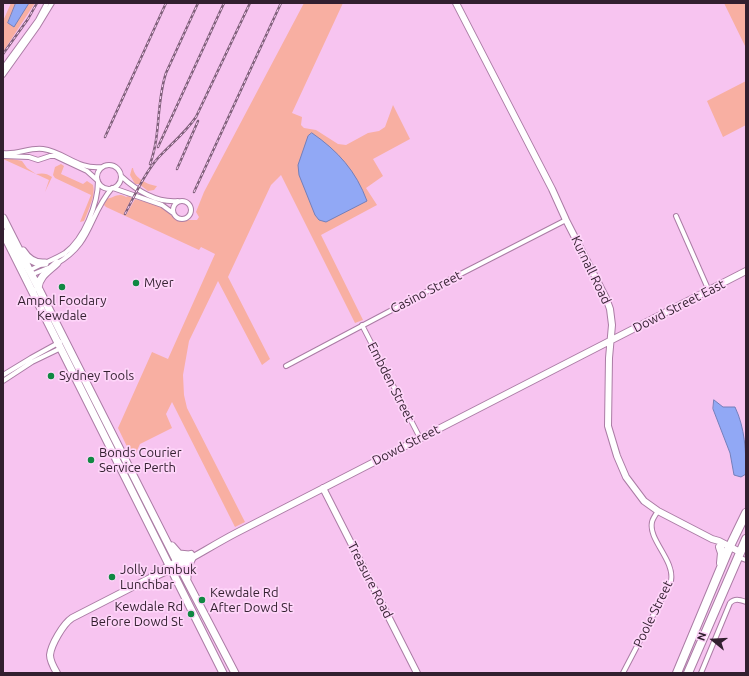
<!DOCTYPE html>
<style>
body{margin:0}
#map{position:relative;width:749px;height:676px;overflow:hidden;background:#f7c4f0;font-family:Ubuntu,sans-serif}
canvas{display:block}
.frame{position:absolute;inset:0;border:4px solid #321f2f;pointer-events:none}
.north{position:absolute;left:693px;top:620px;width:40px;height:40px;-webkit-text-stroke:3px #fed5f9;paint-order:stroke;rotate:288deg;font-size:11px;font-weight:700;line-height:16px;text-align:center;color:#321f2f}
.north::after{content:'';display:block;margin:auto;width:14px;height:18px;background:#321f2f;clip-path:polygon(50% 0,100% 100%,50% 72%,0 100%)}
</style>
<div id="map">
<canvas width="749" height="676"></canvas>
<div class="frame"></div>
<div class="north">N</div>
</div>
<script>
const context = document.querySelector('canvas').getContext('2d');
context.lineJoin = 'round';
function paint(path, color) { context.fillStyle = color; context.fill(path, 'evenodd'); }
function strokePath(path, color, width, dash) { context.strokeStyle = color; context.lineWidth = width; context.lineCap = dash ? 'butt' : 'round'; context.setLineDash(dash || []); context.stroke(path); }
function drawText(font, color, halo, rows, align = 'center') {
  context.font = font + ' Ubuntu,sans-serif'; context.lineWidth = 3.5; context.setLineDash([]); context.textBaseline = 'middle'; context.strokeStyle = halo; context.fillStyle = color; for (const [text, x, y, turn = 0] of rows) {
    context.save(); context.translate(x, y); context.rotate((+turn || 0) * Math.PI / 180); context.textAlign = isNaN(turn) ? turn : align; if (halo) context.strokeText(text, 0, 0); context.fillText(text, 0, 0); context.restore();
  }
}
paint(new Path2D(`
 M11 3H35L3 52V21Z
 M304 3H343L292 113 302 117 301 125 304 128 316 130 338 144 346 145 368 133 379 131 385 127 393 105 410 139 373 159 383 176 366 188 377 205 321 235 363 320 355 323 281 175 271 185 228 277 270 359 262 365 218 281 189 341 183 375 184 395 187 408 245 522 235 527 172 402 166 414 172 428 140 444 133 459 118 428 152 352 168 359 215 254 201 247 199 250 106 207 104 205 106 199C114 198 118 192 126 197L128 196 132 198 124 213 126 215 135 199 160 206 177 220H197L199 217 196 212 204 192Z
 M724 3H746L745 20 746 22V48Z
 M746 81V125L723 137 707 101Z
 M3 157 22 161 27 168 36 174C42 173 47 173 52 177L45 192 49 180 3 159Z
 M61 164 64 166 61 174 83 184 87 181 93 185C96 195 88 211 84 221L80 222 91 195 55 178 53 175 55 167Z
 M132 168H133C134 178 148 185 157 186L154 190 148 191 139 184H135L130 175Z`), '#f8afa2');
const water = new Path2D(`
 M16 3H29L14 27 8 23Z
 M312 133C338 151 356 171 367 201L326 222 319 220 315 215 299 175 298 165 308 136Z
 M714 400 723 407H735C745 428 746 451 746 474L741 477 734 475 730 453 713 409Z`);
paint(water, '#91a8f5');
strokePath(water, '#747fba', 1);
const street = new Path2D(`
 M3 68 38 20 47 3
 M3 75 38 26 52 3
 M3 153C17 155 30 147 43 149 65 152 77 170 102 167
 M3 156 29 157 38 160 50 156H55L87 171 97 180
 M97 177a12 12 0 1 1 24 0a12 12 0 1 1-24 0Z
 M121 176C136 190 156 203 178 201
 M113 188 162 205 173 213
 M173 210a9 9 0 1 1 18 0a9 9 0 1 1-18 0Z
 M676 216 709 291
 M56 264C93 243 88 216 112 188
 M29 271C40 264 54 260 65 253 84 239 98 204 98 181
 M31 275 48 268
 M362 325 420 438
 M286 366 443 283 566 220
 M3 375 31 358 60 342
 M3 381 32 362 61 348
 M738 557 746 560
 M623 673 671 581C675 560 648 540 652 522 653 518 656 514 658 511
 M701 673 730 603C735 598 740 600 746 602`);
const secondary = new Path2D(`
 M456 3 552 189 566 220 606 298 610 309 612 325 609 358 608 426 617 456 626 477 644 501 658 511 712 539 719 541 740 552
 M323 488 417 673
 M152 575 191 554
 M57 673C54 668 50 661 50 655 51 645 63 624 72 618L150 578 154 577C183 565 209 547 236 533L746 271`);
const primary = new Path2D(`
 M3 218 174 556 235 673
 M3 233 223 673
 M23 251C28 259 35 264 45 263
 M38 288C39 276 49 271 57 263
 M172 546 179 554 189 555
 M187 578V568L192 558`);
const highway = new Path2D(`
 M720 547 722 553 721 563
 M677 673 730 546 746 513
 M688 673 746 539`);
strokePath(street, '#ab7ca5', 6);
strokePath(secondary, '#ab7ca5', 8);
strokePath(primary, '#ab7ca5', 9);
strokePath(highway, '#ab7ca5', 10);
strokePath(street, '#fff', 4);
strokePath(secondary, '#fff', 6);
strokePath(primary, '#fff', 7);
strokePath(highway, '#fff', 8);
const rail = new Path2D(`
 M3 54 28 19 37 3
 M105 137 166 3
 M158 147 224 3
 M150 164C161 135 156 103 166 73L198 3
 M177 169 198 121
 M194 192 281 3
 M125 214C135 195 144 174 158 158 171 144 185 133 196 117L250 3`);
strokePath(rail, '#7f5f7a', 2.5);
strokePath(rail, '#fed5f9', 1, [3]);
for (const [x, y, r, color] of [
 [136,283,4,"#108842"],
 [62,287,4,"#108842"],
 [51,376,4,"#108842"],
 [91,460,4,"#108842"],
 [112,577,4,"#108842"],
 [202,600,4,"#108842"],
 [191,614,4,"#108842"]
]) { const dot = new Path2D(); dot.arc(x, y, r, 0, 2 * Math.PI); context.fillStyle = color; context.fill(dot); strokePath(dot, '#fed5f9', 1.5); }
drawText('13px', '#321f2f', '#fed5f9', [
 ["Kurnall Road",591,270,64],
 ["Casino Street",426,292,-27],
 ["Dowd Street East",679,306,-27],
 ["Embden Street",391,382,63],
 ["Dowd Street",406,445,-27],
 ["Treasure Road",370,580,63],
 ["Poole Street",653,614,-64]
]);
drawText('13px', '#321f2f', '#fed5f9', [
 ["Myer",144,283],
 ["Ampol Foodary",62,301,"center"],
 ["Kewdale",62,316,"center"],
 ["Sydney Tools",59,376],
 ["Bonds Courier",99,453],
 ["Service Perth",99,468],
 ["Jolly Jumbuk",120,570],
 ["Lunchbar",120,585],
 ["Kewdale Rd",210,593],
 ["After Dowd St",210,608],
 ["Kewdale Rd",183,607,"right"],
 ["Before Dowd St",183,622,"right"]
], 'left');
</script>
